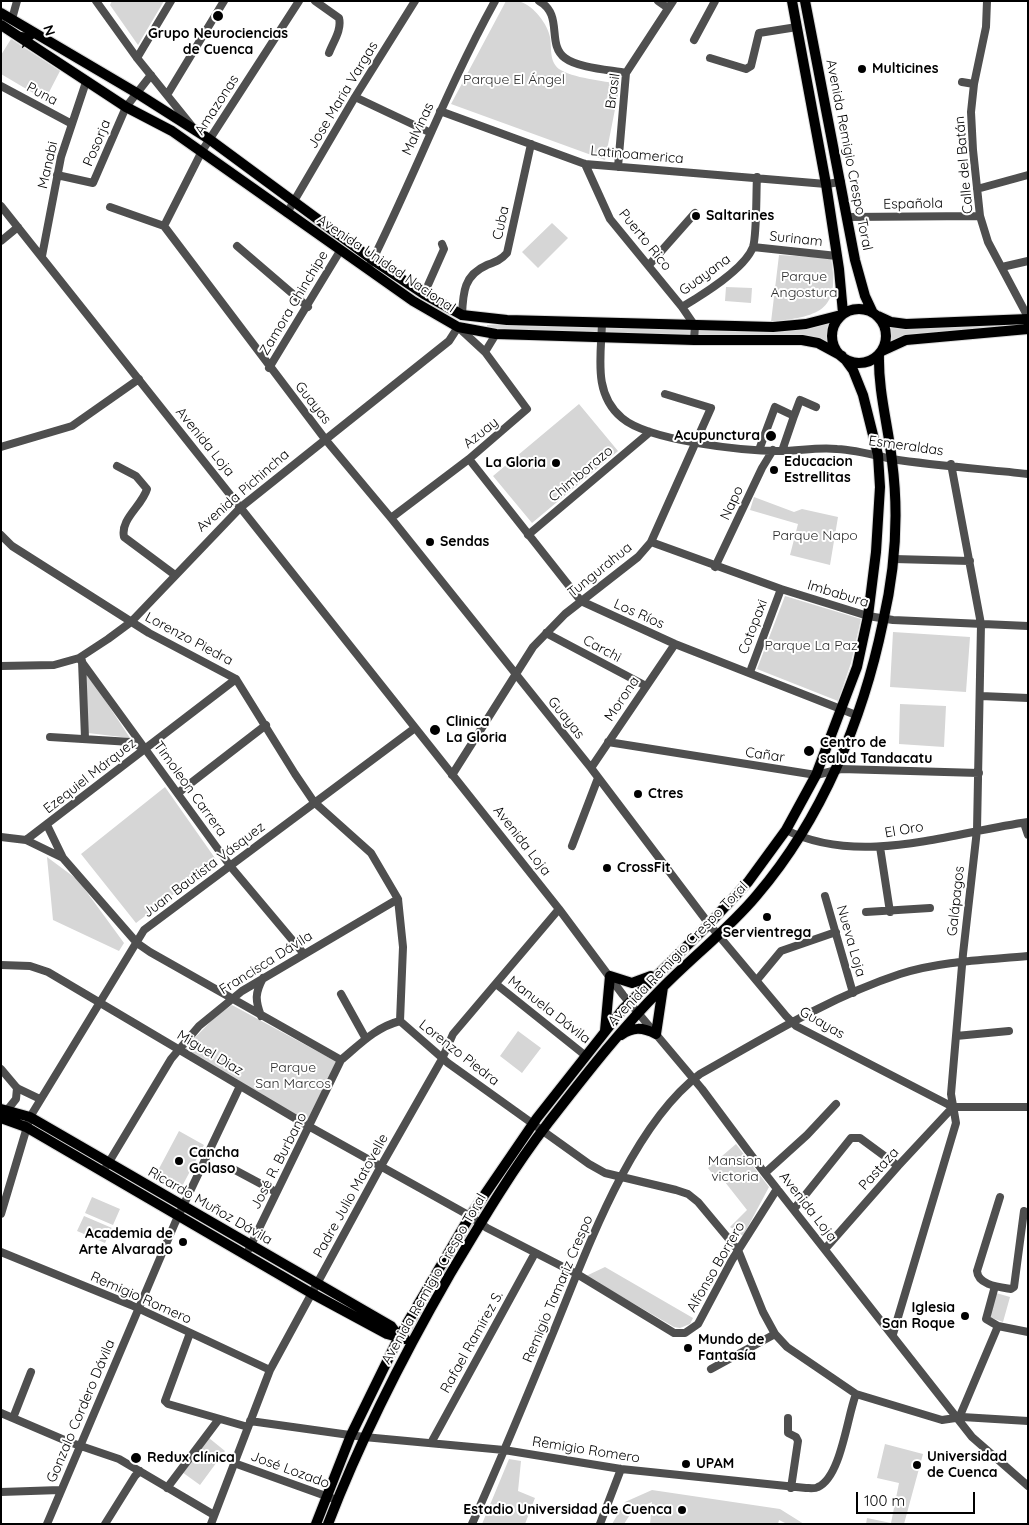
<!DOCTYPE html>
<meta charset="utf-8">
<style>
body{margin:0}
#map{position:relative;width:1029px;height:1525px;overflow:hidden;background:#fff;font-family:Quicksand,sans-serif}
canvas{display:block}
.frame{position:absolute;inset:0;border:2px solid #000;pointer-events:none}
.north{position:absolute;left:10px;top:10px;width:50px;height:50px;-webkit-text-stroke:4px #fff;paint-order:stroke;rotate:72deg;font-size:14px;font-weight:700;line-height:20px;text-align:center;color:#000}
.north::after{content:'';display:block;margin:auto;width:18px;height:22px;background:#000;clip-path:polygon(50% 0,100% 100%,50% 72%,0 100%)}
.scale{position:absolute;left:856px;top:1492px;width:119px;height:22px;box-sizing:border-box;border:2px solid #000;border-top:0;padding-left:6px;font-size:15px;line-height:18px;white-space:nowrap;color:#000;-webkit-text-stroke:4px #fff;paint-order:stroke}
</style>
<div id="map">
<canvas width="1029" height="1525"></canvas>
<div class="frame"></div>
<div class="north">N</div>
<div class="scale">100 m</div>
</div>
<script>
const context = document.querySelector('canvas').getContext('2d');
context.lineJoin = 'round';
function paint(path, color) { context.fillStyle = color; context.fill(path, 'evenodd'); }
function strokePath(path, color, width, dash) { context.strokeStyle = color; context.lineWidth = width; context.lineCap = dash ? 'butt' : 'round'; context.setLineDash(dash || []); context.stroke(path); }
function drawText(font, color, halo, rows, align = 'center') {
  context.font = font + ' Quicksand,sans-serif'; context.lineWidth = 4; context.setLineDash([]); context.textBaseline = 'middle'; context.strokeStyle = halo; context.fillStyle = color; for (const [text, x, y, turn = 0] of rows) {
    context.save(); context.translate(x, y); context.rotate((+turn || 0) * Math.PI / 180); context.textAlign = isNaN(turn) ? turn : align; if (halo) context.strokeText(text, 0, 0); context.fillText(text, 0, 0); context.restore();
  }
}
paint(new Path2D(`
 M112 1H164L138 45 110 5Z
 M506 1C511 1 517 0 521 2 534 6 548 25 550 37 552 49 549 61 559 69 572 78 604 81 620 84L605 160 451 104Z
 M11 39 60 71 45 100 1 74V55Z
 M552 223 568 238 538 268 522 252Z
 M779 255 831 258C841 313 817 316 771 322Z
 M726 287 752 288 751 303 725 301Z
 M839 317 831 329 833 348 823 344 695 338V327L744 329Z
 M1028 320V328L925 337 884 349 887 337 884 322Z
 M487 325H506L694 327 693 338 487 333Z
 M579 404 618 451 532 523 493 476Z
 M754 497 794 512 802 509 838 517 830 565 790 555 798 524 750 510Z
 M785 596 861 619 851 663 838 701 757 669Z
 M893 632 970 637 966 692 890 687Z
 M85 670 130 738 88 733Z
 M900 704 946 706 944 747 899 744Z
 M165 787 217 861 136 923 81 854Z
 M47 857 78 880 124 943 119 951 53 920Z
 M232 1005 337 1062 308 1124 183 1050 216 1016Z
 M518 1031 541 1048 522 1073 500 1056Z
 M179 1131 204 1145 179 1192 154 1178Z
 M736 1144 769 1187 743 1236 730 1227 747 1210 721 1177 717 1180 708 1168Z
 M92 1197 120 1209 113 1225 85 1213Z
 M84 1216 112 1228 105 1243 77 1231Z
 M471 1218 477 1223 410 1342 401 1336Z
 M605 1267 693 1318 690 1324 680 1328 674 1327 586 1276Z
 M996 1293 1010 1297 1003 1322 989 1317Z
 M209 1438 225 1451 200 1485 182 1472Z
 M885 1444 923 1454 904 1524H866L867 1518 891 1523 899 1483 877 1478Z
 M509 1459 521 1461 518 1491 535 1498 525 1524H482Z
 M652 1490 780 1509 804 1524H787L779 1520 778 1524H650L652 1502 633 1510 624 1524H612L625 1502Z`), '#d6d6d6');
const major = new Path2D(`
 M792 1 826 184 839 269 843 313
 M805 1 855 260 865 296 872 311
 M1 13 135 92 209 139 373 260 424 294 462 315 507 320 773 327 806 324 841 315
 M1 25 126 107 172 131 413 301 458 327 496 334 694 340H802L818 343 842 356
 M832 336a27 27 0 1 1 54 0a27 27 0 1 1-54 0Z
 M878 316 891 322 906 324 1028 319
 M882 351 906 340 1028 329
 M605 1031 610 976 632 983 651 976
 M621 1035C633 1027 642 1027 656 1034L663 987
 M1 1109 30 1117 391 1326 399 1337
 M1 1118 26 1127 311 1293 387 1334 405 1339
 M316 1524 351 1435 399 1337 470 1216 537 1118 623 1009 709 924 748 882 786 830 816 775 857 667 868 616 876 552 880 487 878 455 863 395 853 370 845 359
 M328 1524C361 1438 403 1356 449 1276 480 1224 511 1171 548 1123 584 1077 620 1030 661 989 692 957 729 929 757 895 822 819 863 719 883 622 895 570 899 514 892 461 888 425 878 391 879 354`);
strokePath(major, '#dbdbdb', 12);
strokePath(new Path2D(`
 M96 1 137 58 191 125
 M315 1 339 18C342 30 333 42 329 53
 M539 1C564 15 546 44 565 58 578 68 611 70 626 73
 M658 1 668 8
 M987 1 986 27 974 84 971 112 973 150 980 216 988 242 1028 317
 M12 19 17 1
 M694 40 715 1
 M137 58 171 1
 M710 58 746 69 751 66 759 33 797 27
 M962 82 974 84
 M1 86 72 124
 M167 95 224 1
 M355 97 429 132
 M440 111 585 164 826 184 841 182
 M585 164 610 219 682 307 695 326 694 340
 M618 167 626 73 673 1
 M57 175 93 183 126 107 151 75
 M977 189 1028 175
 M1 206 559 909 623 995 702 1089 763 1171 972 1437 1028 1486
 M110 207 164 226
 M287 213 355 97 415 1
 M847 217 980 216
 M164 226 325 439 391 518 591 768 709 924 786 1016 796 1026 953 1107H1028
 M164 226 202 151 299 1
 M1 241 18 227
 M237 246 308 307
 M753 247 837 256
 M42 256 61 157 86 82
 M371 263C414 177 448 86 495 1
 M649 265 695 213
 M1002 267 1028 261
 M424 294 444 249 442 244
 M682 307C702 295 745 269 753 247 757 234 756 192 757 177
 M462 315C463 292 464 275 487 265 495 262 501 260 507 253L531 144
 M602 323C601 357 593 394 622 418 649 441 744 451 780 451 799 451 817 447 837 449 856 450 874 455 892 459 937 466 983 469 1028 474
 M485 352 496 334
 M269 368 340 251
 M794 416 800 400 816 407
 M1 447 72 426 139 379
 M759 450 775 407 794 416 782 451
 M469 459 581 601 675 644 856 715
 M117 466 136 476 147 489C142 506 120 519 124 537L175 575
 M1 535 12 546 149 633 236 679 295 774 314 802 371 853 398 899 403 947 400 1021 448 1063 589 1164 605 1173 676 1190 688 1194 698 1202 738 1250 763 1312 775 1334 787 1347 856 1394 942 1420 962 1417 1028 1421
 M528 535 650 432
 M651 542 781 589 868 616 893 620 1028 626
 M894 559 970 561
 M715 567 762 468 773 450
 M546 633 646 686
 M79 658 231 867 304 954
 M82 661 85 738
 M1 666 54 665 79 658 108 639 131 622 241 507 449 341 458 327 485 352 527 409 469 459 391 518
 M750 672 781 589
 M981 696 1028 698
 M50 737 131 742 144 748
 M608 742 816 775 841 769 979 773
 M591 768 675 644
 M452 775 533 647 565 614 638 557 651 542 711 408 665 394
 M178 793 266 725
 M1024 823 1028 835
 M47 825 63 858
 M786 830C860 867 950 833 1028 822
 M1 837 26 840 236 679
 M26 840 63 858 137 943 150 952 341 1060
 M572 846 598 778
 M880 847 890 912
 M825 896 853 993
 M866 912 930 908
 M1 965 30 966 48 972 303 1123 470 1216 487 1228 577 1274 674 1333H685L698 1324 732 1260 777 1189
 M757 980 781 951 836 932
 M496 984 586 1056
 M341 994 366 1039
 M261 1016C255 1000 255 993 263 978
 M956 1036 1009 1031
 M1 1069 17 1088 40 1099
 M8 1109 16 1099 17 1088
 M106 1167 171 1059 199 1026 242 991 398 899
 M235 1170 276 1192
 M765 1173 807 1135 836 1104
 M1000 1197 977 1271C978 1285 999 1287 1011 1289L1014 1287 1024 1211
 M794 1209 851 1138H860L898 1166
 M1 1214 30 1117 144 930 415 728
 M249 1249 341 1060C359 1045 376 1027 400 1021
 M825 1249 898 1166 953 1107
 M1 1252 131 1305 270 1370
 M995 1286 986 1319 998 1326 1028 1332
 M190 1333 165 1401 168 1404 248 1427
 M893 1334 956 1123 951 1094 963 954 977 830 981 624 951 464
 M711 1369 775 1334
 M1 1413 69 1442 119 1459 214 1515
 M13 1418 31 1372
 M788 1418V1433L796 1437 798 1441 791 1488
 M959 1418 998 1326
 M250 1421 364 1437 504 1450 621 1469 806 1488C809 1488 815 1489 818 1487 841 1477 847 1417 856 1394
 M431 1443 535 1253
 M234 1463 337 1500
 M167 1488 219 1419
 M1 1492 60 1490
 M47 1524 175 1223 240 1086
 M105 1524 135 1476 140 1471
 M211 1524 270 1370 381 1166 442 1059 453 1034 559 909
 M472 1524C501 1459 528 1394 555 1328 587 1250 631 1126 700 1074 764 1038 830 997 900 974 941 961 986 960 1028 956
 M600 1524 621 1469`), '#4f4f4f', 8);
strokePath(major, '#000', 10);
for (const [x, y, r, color] of [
 [218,16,6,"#000"],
 [862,69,5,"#000"],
 [696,216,5,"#000"],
 [771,436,6,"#000"],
 [556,463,5,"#000"],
 [774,470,5,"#000"],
 [430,542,5,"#000"],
 [435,730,6,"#000"],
 [809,751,6,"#000"],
 [638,794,5,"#000"],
 [607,868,5,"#000"],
 [767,917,5,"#000"],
 [179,1161,5,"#000"],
 [183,1242,5,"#000"],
 [965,1316,5,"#000"],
 [688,1348,5,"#000"],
 [136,1458,6,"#000"],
 [686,1464,5,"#000"],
 [917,1465,5,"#000"],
 [682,1510,5,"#000"]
]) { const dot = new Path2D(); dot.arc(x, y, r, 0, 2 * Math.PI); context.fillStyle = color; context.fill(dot); strokePath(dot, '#fff', 2); }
drawText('bold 14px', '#000', '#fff', [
 ["Grupo Neurociencias",218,34,"center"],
 ["de Cuenca",218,50,"center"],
 ["Multicines",872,69],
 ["Saltarines",706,216],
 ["Acupunctura",760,436,"right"],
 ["Educacion",784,462],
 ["Estrellitas",784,478],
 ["La Gloria",546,463,"right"],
 ["Sendas",440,542],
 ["Clinica",446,722],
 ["La Gloria",446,738],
 ["Centro de",820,743],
 ["salud Tandacatu",820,759],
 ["Ctres",648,794],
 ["CrossFit",617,868],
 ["Servientrega",767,933,"center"],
 ["Cancha",189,1153],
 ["Golaso",189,1169],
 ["Academia de",173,1234,"right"],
 ["Arte Alvarado",173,1250,"right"],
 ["Iglesia",955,1308,"right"],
 ["San Roque",955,1324,"right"],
 ["Mundo de",698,1340],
 ["Fantasía",698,1356],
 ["Universidad",927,1457],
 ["de Cuenca",927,1473],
 ["Redux clínica",147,1458],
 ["UPAM",696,1464],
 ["Estadio Universidad de Cuenca",672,1510,"right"]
], 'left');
drawText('14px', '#2d2d2d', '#fff', [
 ["Parque El Ángel",514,80],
 ["Parque",804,277],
 ["Angostura",804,293],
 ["Parque Napo",815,536],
 ["Parque La Paz",811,646],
 ["Parque",293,1068],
 ["San Marcos",293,1084],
 ["Mansion",735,1161],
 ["victoria",735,1177]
]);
drawText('14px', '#000', '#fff', [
 ["Brasil",613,91,-82],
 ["Puna",42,94,28],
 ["Jose Maria Vargas",343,95,-59],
 ["Amazonas",217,105,-57],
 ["Malvinas",418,129,-65],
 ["Posorja",97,143,-67],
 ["Latinoamerica",637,155,5],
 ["Avenida Remigio Crespo Toral",849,155,79],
 ["Manabi",48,165,-77],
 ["Calle del Batán",964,165,-95],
 ["Española",913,204,-1],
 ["Cuba",501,223,-78],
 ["Surinam",796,239,6],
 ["Puerto Rico",645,240,51],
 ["Avenida Unidad Nacional",386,264,34],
 ["Guayana",705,275,-36],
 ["Zamora Chinchipe",294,303,-59],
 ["Guayas",313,403,52],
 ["Azuay",481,433,-39],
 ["Avenida Loja",205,442,51],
 ["Esmeraldas",906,446,8],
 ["Chimborazo",581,474,-40],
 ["Avenida Pichincha",243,491,-41],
 ["Napo",732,503,-65],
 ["Tungurahua",600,570,-39],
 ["Imbabura",838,594,17],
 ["Los Ríos",639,614,24],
 ["Cotopaxi",753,627,-69],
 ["Lorenzo Piedra",189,639,28],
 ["Carchi",602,649,28],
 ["Morona",622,699,-56],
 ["Guayas",566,718,51],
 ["Cañar",765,755,8],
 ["Ezequiel Márquez",90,776,-38],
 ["Timoleon Carrera",190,789,54],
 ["El Oro",904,830,-10],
 ["Avenida Loja",522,841,52],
 ["Juan Bautista Vásquez",204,870,-37],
 ["Galápagos",956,901,-84],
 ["Nueva Loja",851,941,74],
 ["Avenida Remigio Crespo Toral",678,954,-46],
 ["Francisca Dávila",266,963,-32],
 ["Manuela Dávila",549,1010,38],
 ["Guayas",822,1023,30],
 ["Miguel Diaz",210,1053,31],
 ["Lorenzo Piedra",459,1053,38],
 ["José R. Burbano",279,1161,-63],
 ["Pastaza",879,1169,-48],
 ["Padre Julio Matovelle",351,1196,-61],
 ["Ricardo Muñoz Dávila",210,1206,30],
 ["Avenida Loja",808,1207,52],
 ["Alfonso Borrero",716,1267,-60],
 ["Avenida Remigio Crespo Toral",434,1279,-60],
 ["Remigio Tamariz Crespo",558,1289,-67],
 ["Remigio Romero",141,1298,24],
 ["Rafael Ramirez S.",472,1342,-61],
 ["Gonzalo Cordero Dávila",81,1411,-67],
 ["Remigio Romero",586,1450,9],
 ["José Lozado",290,1470,20]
]);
</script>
